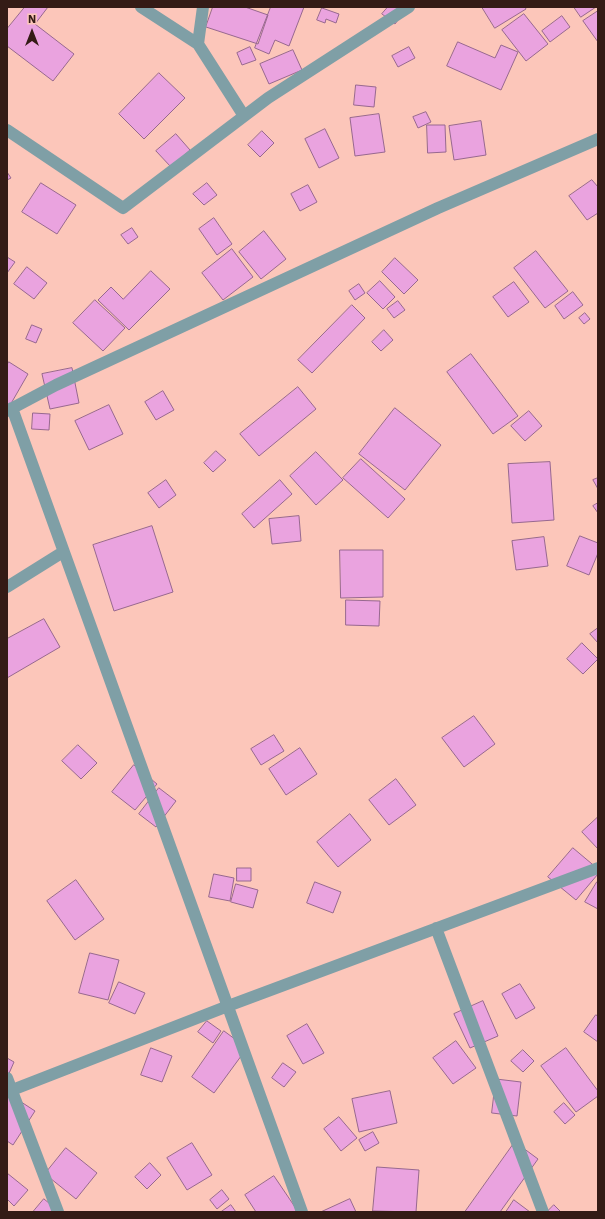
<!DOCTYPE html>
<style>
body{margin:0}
#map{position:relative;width:605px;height:1219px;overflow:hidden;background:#fcc6ba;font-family:"Work Sans",sans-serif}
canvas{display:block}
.frame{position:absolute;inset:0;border:8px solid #341b16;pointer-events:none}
.north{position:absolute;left:12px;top:12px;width:40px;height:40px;-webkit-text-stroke:3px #fcc6ba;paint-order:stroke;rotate:0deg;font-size:11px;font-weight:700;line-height:16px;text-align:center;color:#341b16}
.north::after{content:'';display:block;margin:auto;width:14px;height:18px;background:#341b16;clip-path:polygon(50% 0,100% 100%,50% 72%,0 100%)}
</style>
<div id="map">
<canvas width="605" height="1219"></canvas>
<div class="frame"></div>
<div class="north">N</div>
</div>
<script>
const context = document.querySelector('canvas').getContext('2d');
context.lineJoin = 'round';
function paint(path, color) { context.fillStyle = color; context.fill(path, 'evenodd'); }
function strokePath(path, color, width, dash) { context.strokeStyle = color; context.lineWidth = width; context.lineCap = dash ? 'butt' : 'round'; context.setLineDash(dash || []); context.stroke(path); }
const building = new Path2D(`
 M25 7H48L35 24 74 54 53 81 7 46V29Z
 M213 7H245L268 15 258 44 206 27Z
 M271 7H304L289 46 275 40 269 54 255 48Z
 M388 7H406L407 8 395 24 382 14Z
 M482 7H525L526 9 495 28Z
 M574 7H596L581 17Z
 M322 8 339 14 336 23 326 19 325 23 317 20Z
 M598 11V42L583 21Z
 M524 14 548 44 526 61 502 30Z
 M562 16 570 27 550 42 542 31Z
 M458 42 495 58 501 45 518 52 501 90 447 66Z
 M250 47 256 60 242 65 237 53Z
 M409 47 415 58 398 67 392 56Z
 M293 50 302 70 269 84 260 64Z
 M159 73 185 98 144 139 119 114Z
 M356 85 376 87 374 107 354 105Z
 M426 112 431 122 418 128 413 117Z
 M379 114 385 152 355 156 350 118Z
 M481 121 486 155 454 160 449 126Z
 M427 125H445L446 152 428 153Z
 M325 129 339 158 319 168 305 139Z
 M262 131 274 143 260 157 248 145Z
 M176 134 190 150 171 167 156 151Z
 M7 172 11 178 7 180Z
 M592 180 598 187V213L587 220 569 196Z
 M41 183 76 205 57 234 22 212Z
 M207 183 217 195 204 205 193 194Z
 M308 185 317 202 300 211 291 194Z
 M214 218 232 244 217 255 199 229Z
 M132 228 138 237 128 244 121 235Z
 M264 231 286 259 261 279 239 252Z
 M232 249 253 277 223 300 202 273Z
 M536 251 568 291 545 308 514 268Z
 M7 257 15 262 7 273Z
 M395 258 418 280 404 294 382 272Z
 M27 267 47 283 34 299 14 284Z
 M151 271 170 289 129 330 98 300 111 287 123 299Z
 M380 281 395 297 383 309 367 293Z
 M514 282 529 302 508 317 493 297Z
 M359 284 365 293 355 300 349 291Z
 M573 292 583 305 564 319 555 306Z
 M95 300 125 328 103 351 73 323Z
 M398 301 405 310 394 318 387 309Z
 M352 305 365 318 312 373 298 360Z
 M585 313 590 319 584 324 579 318Z
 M32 325 42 329 36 343 26 339Z
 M384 330 393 340 381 351 372 342Z
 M471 354 518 416 493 434 447 372Z
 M9 362 28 374 9 407 7 406V365Z
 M72 368 79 403 50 409 42 374Z
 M298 387 316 409 259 456 240 434Z
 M163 391 174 410 156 420 145 402Z
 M109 405 123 434 89 450 75 421Z
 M395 408 441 445 405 490 359 454Z
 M529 411 542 426 525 441 511 426Z
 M33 413 50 414 49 430 32 429Z
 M216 451 226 460 213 472 204 463Z
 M316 452 343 480 316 505 290 476Z
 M361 459 405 499 388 518 343 478Z
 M550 462 554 520 512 523 508 464Z
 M598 478V489L593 480Z
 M166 480 176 495 159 508 148 493Z
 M280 480 292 494 254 528 242 514Z
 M598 503V513L593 506Z
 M299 516 301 541 272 544 269 519Z
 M152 526 173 592 114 611 93 545Z
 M580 536 598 543V553L589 575 567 566Z
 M544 537 548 566 516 570 512 541Z
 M340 550H383V597L341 598Z
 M346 600 380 601 379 626 346 625Z
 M44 619 60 647 7 678V639Z
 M598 628V643L590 634Z
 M582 643 598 659 583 674 567 659Z
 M474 716 495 744 464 767 442 738Z
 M274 735 284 751 261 765 251 749Z
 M78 745 97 763 81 779 62 761Z
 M300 748 317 774 286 795 269 769Z
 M134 765 157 784 135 810 112 792Z
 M396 779 416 805 389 825 369 800Z
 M159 788 176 801 156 827 139 814Z
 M350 814 371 840 338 867 317 842Z
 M598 817V849L582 832Z
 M573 848 598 869V874L576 900 548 877Z
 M237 868H251V881H237Z
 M214 874 234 878 230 901 209 897Z
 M76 880 104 919 75 940 47 901Z
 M315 882 341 892 333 913 307 903Z
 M597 882H598V909L585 902Z
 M236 884 258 890 253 908 231 902Z
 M90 953 119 960 108 1000 79 993Z
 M119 982 145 993 135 1014 109 1003Z
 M520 984 535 1008 516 1019 502 994Z
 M483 1001 498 1036 470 1048 454 1014Z
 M596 1015 598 1016V1042L584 1032Z
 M207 1021 221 1031 213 1043 198 1032Z
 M307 1024 324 1053 303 1064 287 1036Z
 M224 1031 247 1048 214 1093 192 1077Z
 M456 1041 476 1068 453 1084 433 1058Z
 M151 1048 172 1056 162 1082 141 1075Z
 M566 1048 598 1091V1096L576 1112 541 1066Z
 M523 1050 534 1061 523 1072 511 1061Z
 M7 1058 14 1062 7 1078Z
 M283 1063 296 1072 284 1087 272 1078Z
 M496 1079 521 1082 517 1116 492 1113Z
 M390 1091 397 1123 359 1132 352 1099Z
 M9 1094 35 1111 13 1145 7 1141V1096Z
 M564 1103 575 1115 565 1124 554 1112Z
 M339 1117 357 1138 341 1151 324 1129Z
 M373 1132 379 1143 365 1151 359 1140Z
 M515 1142 538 1159 500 1212H465Z
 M192 1143 212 1175 187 1190 167 1158Z
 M66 1148 97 1173 76 1199 45 1174Z
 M150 1163 161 1175 147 1189 135 1177Z
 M377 1167 419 1170 416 1212 373 1211Z
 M7 1173 28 1190 14 1206 7 1199Z
 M274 1176 297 1210 294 1212H256L245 1195Z
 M222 1190 229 1199 217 1209 210 1200Z
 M44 1199 60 1212H33Z
 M350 1199 356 1212H321Z
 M514 1200 530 1212H506Z
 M231 1205 236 1212H221Z
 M554 1205 561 1212H547Z`);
paint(building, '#eaa3df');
strokePath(building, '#97688f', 1);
strokePath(new Path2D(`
 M141 7 198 44
 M203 7 198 44 244 116
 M7 130 123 208 268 98 409 7
 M12 408 302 1212
 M7 411 56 385 438 208 598 139
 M7 587 63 552
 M436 928 543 1212
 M7 1078 58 1212
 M7 1092 228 1006 598 868`), '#7f9fa6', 12);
</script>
